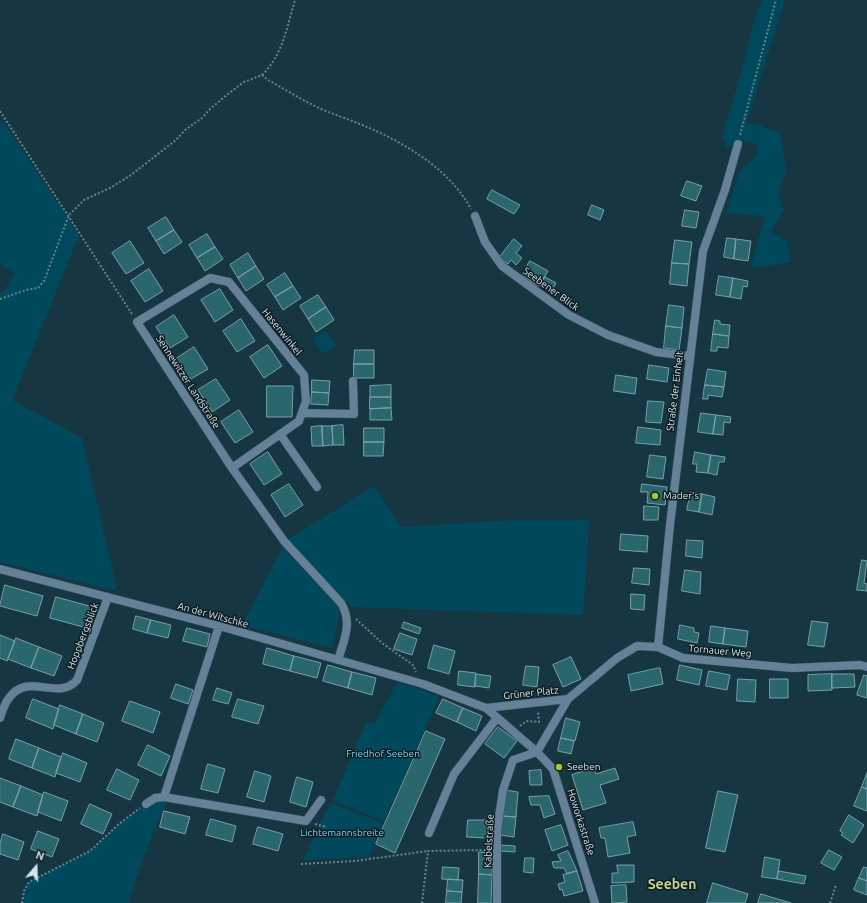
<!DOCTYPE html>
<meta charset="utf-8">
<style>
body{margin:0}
#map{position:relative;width:867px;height:903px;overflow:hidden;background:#163742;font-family:Ubuntu,sans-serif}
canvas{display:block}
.north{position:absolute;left:16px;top:847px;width:40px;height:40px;-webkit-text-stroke:3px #0f1c22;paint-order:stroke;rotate:19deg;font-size:11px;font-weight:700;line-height:16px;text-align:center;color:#d2e4ec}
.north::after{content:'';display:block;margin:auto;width:14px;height:18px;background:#d2e4ec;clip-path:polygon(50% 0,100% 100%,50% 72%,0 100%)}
</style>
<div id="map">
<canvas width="867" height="903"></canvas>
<div class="north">N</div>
</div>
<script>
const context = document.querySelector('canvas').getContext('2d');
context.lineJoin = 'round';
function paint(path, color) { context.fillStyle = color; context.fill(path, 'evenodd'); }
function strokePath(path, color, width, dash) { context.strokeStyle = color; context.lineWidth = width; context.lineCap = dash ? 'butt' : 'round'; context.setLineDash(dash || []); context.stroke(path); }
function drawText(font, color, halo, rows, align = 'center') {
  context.font = font + ' Ubuntu,sans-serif'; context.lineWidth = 3; context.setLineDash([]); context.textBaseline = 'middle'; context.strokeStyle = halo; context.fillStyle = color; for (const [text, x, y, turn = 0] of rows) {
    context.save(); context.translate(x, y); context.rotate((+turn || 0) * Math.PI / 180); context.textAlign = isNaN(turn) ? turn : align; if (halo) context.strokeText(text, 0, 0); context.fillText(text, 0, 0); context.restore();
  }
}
paint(new Path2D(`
 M762 0H785L746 123 758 125 780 133 786 171 778 192 783 210 771 232 787 241 790 262 759 267 751 266 765 216 726 213 740 170 758 154 757 145 746 141 727 148 722 137 742 70 753 25Z
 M2 120 79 235 12 400 82 438 117 591 0 562V293L3 292 15 274 0 264V126Z
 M326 331 336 346 323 354 313 338Z
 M374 486 401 527 518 520H589L583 615 352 607 287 540Z
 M283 547 340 609 332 648 242 625Z
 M397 683 417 688 439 697 384 821 333 801 366 722 375 723Z
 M155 798 166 802 143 858 128 903H22L24 891 29 882 90 851 119 824Z
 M330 803 383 823 369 856 303 860Z`), '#00495d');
const building = new Path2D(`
 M687 181 702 186 696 201 681 196Z
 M492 190 520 205 514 214 487 199Z
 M592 205 604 210 600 220 588 215Z
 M685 210 699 212 696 228 682 226Z
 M166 217 174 230 156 241 148 228Z
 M174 230 182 242 164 254 156 241Z
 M207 234 215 247 197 258 189 245Z
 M727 238 736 239 734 259 724 257Z
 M514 239 522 246 516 253 522 258 516 265 511 260 508 264 499 258Z
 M736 239 751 241 748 261 734 259Z
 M675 240 692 242 689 264 672 263Z
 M130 241 144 263 126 274 112 253Z
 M215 247 223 259 205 271 197 258Z
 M248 253 256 266 238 278 230 265Z
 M530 261 548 271 539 286 522 276Z
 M672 263 689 264 687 286 670 284Z
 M256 266 264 279 246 291 238 278Z
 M149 269 163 291 145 302 131 281Z
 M285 273 293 286 275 297 267 285Z
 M719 276 733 278 730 297 716 295Z
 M545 277 556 283 551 293 540 286Z
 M733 278 748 281 747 287 743 286 741 299 730 297Z
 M293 286 301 298 283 310 275 297Z
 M220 289 233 310 215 322 201 300Z
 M318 295 326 307 308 319 300 306Z
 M669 305 684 307 682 328 666 326Z
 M326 307 334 320 316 332 308 319Z
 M174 315 188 337 170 348 156 327Z
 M241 319 255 341 237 352 223 331Z
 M715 320 720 321V324L730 325 729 336 713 334Z
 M666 326 682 328 679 350 664 348Z
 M713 334 729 336 728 348 717 347V351H711Z
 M268 345 282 366 264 378 250 357Z
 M194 347 208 369 189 380 176 359Z
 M355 350H374V364H354Z
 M354 364H374V378H354Z
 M649 365 669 368 667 382 647 379Z
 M708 369 726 372 724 387 705 385Z
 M616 375 637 378 635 394 614 391Z
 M216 379 230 400 212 412 198 390Z
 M312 380 330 381 329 393 312 392Z
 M391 385V397H370V386Z
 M705 385 724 387 722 397 708 395V399H703Z
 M267 386H293L292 417H267Z
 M312 392 329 393 328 405 311 404Z
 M370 397H391V408L370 409Z
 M648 401 664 402 661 423 646 422Z
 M391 408 392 420H370V409Z
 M239 410 253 432 235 443 221 422Z
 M701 413 716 415 713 434 698 432Z
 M716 415 731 417 730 423 724 422 723 435 713 434Z
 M343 425 344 445H333L332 426Z
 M322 426H332L333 445 323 446Z
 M322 426 323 446H312L311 427Z
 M638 427 661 430 660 445 636 443Z
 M364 428H384V442H364Z
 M364 442H384L383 456H364Z
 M268 452 282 474 264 485 250 464Z
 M695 452 711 455 708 473 696 472 697 464H693Z
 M650 455 666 457 663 479 647 477Z
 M711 455 725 457 724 462H719L717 475 708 473Z
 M289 484 303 505 285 517 271 495Z
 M642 484 667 487 665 505 647 503 648 492H641Z
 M691 492 702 494 699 512 687 510Z
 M702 494 715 497 712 515 699 512Z
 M644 506 659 507 658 520H644Z
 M621 534 648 536 647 552 620 550Z
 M687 540 703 541 702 558 686 556Z
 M862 560 867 561 864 583 867 584V591L857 590Z
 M634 568 650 569 649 585 632 583Z
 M685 570 701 572 700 594 682 591Z
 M5 585 43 596 37 616 0 606Z
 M631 594 645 595 644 610 631 609Z
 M56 597 93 607 87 628 50 618Z
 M136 616 151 620 147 633 133 629Z
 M151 620 171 625 168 638 147 633Z
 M812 621 828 623 824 647 808 645Z
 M404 622 421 628 419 634 402 628Z
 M680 625 694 628V632L699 633 697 643 678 639Z
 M711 626 725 628 723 644 709 642Z
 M187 628 210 634 207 647 183 641Z
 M725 628 748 631 746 647 723 644Z
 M400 633 417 639 412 655 394 649Z
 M0 635 15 641 7 661 0 658Z
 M16 638 39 647 31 668 8 659Z
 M434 645 455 651 449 674 428 668Z
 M39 647 62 656 54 676 31 668Z
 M267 648 294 656 290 671 263 664Z
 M294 656 321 663 317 678 290 671Z
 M571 657 581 679 563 687 553 665Z
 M328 665 352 672 348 688 323 681Z
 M680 665 702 670 699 685 677 680Z
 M526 666 539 667 537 687 523 685Z
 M660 668 663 684 631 691 628 675Z
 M459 671 476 673 475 687 458 685Z
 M709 671 730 675 727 690 706 686Z
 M352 672 376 678 372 695 348 688Z
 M476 674 491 676 489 688 475 686Z
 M832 674H854L855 687 832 688Z
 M832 674V690L808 691V675Z
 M864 675 867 676V698L857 695Z
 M738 679 756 680 755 702 737 701Z
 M770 679H788V698H770Z
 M176 684 193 690 188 704 171 698Z
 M217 688 232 693 228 704 213 700Z
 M33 699 59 709 53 729 26 718Z
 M238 699 264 706 258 724 232 717Z
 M443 699 463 708 457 722 436 713Z
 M130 701 160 712 153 733 122 721Z
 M60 705 83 714 76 734 54 725Z
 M463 708 482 716 476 731 457 722Z
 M83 714 104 723 97 742 76 734Z
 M566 718 580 722 575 741 561 738Z
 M498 727 517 741 504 758 485 744Z
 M426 731 445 739 395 853 376 844Z
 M561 738 574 741 571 754 558 751Z
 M16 739 39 748 32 768 9 759Z
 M148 745 170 756 161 776 138 765Z
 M39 748 61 757 55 777 32 768Z
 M63 753 87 763 80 782 56 773Z
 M208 764 225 769 218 793 201 789Z
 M594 768 596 774 615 768 619 779 600 785 606 803 583 810 572 775Z
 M117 769 139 780 130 800 107 790Z
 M541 770 542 785H530L529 771Z
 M255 771 271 776 264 802 247 797Z
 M867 773V789L862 787Z
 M297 777 313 782 306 807 290 802Z
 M0 778 21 786 13 807 0 802Z
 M21 786 43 795 37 816 13 807Z
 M862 787 867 789V811L854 806Z
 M505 790 518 792 516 817 502 816Z
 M718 791 738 795 725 852 706 848Z
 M44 792 68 801 61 821 38 812Z
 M549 796 555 814 544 818 540 805H531L529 797Z
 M90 804 112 814 103 834 81 824Z
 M164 811 190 817 185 834 160 827Z
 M849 815 864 825 853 843 841 835 843 833 840 831Z
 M502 816 516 817 514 837 500 835Z
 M211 819 236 826 232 842 206 835Z
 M468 820H487L486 838 467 837Z
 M633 822 636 835 627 837 630 853 608 857 605 838H601L599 828Z
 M561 825 568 845 552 851 545 830Z
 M258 827 283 834 278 851 253 844Z
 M38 831 59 839 52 857 31 849Z
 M3 834 24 842 18 860 0 854V843Z
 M500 845 515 846V852L500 851Z
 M829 850 842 857 834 870 821 863Z
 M568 851 577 871 567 874 564 868H554L552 862 561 861 558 855Z
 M479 852 493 853 492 875 479 874Z
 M765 857 780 860 777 879 762 877Z
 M525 858H534L533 873 524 872Z
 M617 865H634V882L612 883V873H618Z
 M443 867 459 868 458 880 442 879Z
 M864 867 867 868V881L859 878Z
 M577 871 583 891 564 896 562 889 560 890 558 884 565 882 563 875Z
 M779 871 806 876 804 884 777 879Z
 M479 874 492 875 491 903H478Z
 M859 878 867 881V895L854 890Z
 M448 879 463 880 462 892 447 891Z
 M713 883 748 894 745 903H707Z
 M626 885 627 902 612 903 611 886Z
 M447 891 462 892 461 903H446Z
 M761 894 791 903H758Z`);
paint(building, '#2a676c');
strokePath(building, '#79a0a4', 1);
const street = new Path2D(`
 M475 216 485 242 502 266 569 315 608 335 656 352 689 356
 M302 413 354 414 353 381
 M280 434 317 487
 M232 468 299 421 306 401 304 375 229 282 210 278 137 322 232 468 284 541 341 603C353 623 344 640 338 660
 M0 569 219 626 423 684 486 708 537 752 553 769 595 903
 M219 626 164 797 306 821 321 800
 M658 647 670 525 703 251 725 190 738 144
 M486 708 568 699
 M0 718C2 712 4 704 9 698 28 671 58 702 77 680L108 597
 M537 752 568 699 617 658 637 646 658 647 683 658 792 668 860 665 867 667
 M146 804 155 798 164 797
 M429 833 454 774 497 718
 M497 903V830L503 790 513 760 537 752`);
strokePath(street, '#34535d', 9);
strokePath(new Path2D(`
 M262 75C283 55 287 26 295 0
 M0 111 132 314
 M740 135 776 0
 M0 299 26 290 38 288 44 281 69 215 84 200 110 188 131 175 176 140 185 130 202 118 210 109 228 94 244 82 262 75 268 80C283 88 298 98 313 105 330 114 350 119 367 127 407 144 450 170 471 209
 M356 619 382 643 413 665 416 672
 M520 726 527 721 539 722 538 712
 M315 824 327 827
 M301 864 355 861 428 851
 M22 903 24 891 29 882 90 851 119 824 140 808
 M422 903 428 851 488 850
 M830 903 836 885`), '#67828c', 2, [2, 2]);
strokePath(street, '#658197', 8);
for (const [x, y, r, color] of [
 [655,496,4,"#a1c929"],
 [559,767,4,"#a1c929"]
]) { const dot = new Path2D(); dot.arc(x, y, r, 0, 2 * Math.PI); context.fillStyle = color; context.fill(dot); strokePath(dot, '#0f1c22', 1.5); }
drawText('10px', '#d2e4ec', '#0f1c22', [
 ["Seebener Blick",551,289,36],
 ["Hasenwinkel",282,332,51],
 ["Sennewitzer Landstraße",188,382,57],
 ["Straße der Einheit",675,391,-83],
 ["An der Witschke",213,615,15],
 ["Hoppbergsblick",83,636,-69],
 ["Tornauer Weg",720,651,5],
 ["Grüner Platz",531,693,-6],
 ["Howorkastraße",581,822,72],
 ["Kabelstraße",489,841,-87]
]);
drawText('10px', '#d2e4ec', '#0f1c22', [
 ["Mader's",663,496],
 ["Seeben",567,767]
], 'left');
drawText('10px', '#6ed4f8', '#0f1c22', [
 ["Friedhof Seeben",383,754],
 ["Lichtemannsbreite",342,833]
]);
drawText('bold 14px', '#bfd78e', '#0f1c22', [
 ["Seeben",672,884]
]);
</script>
